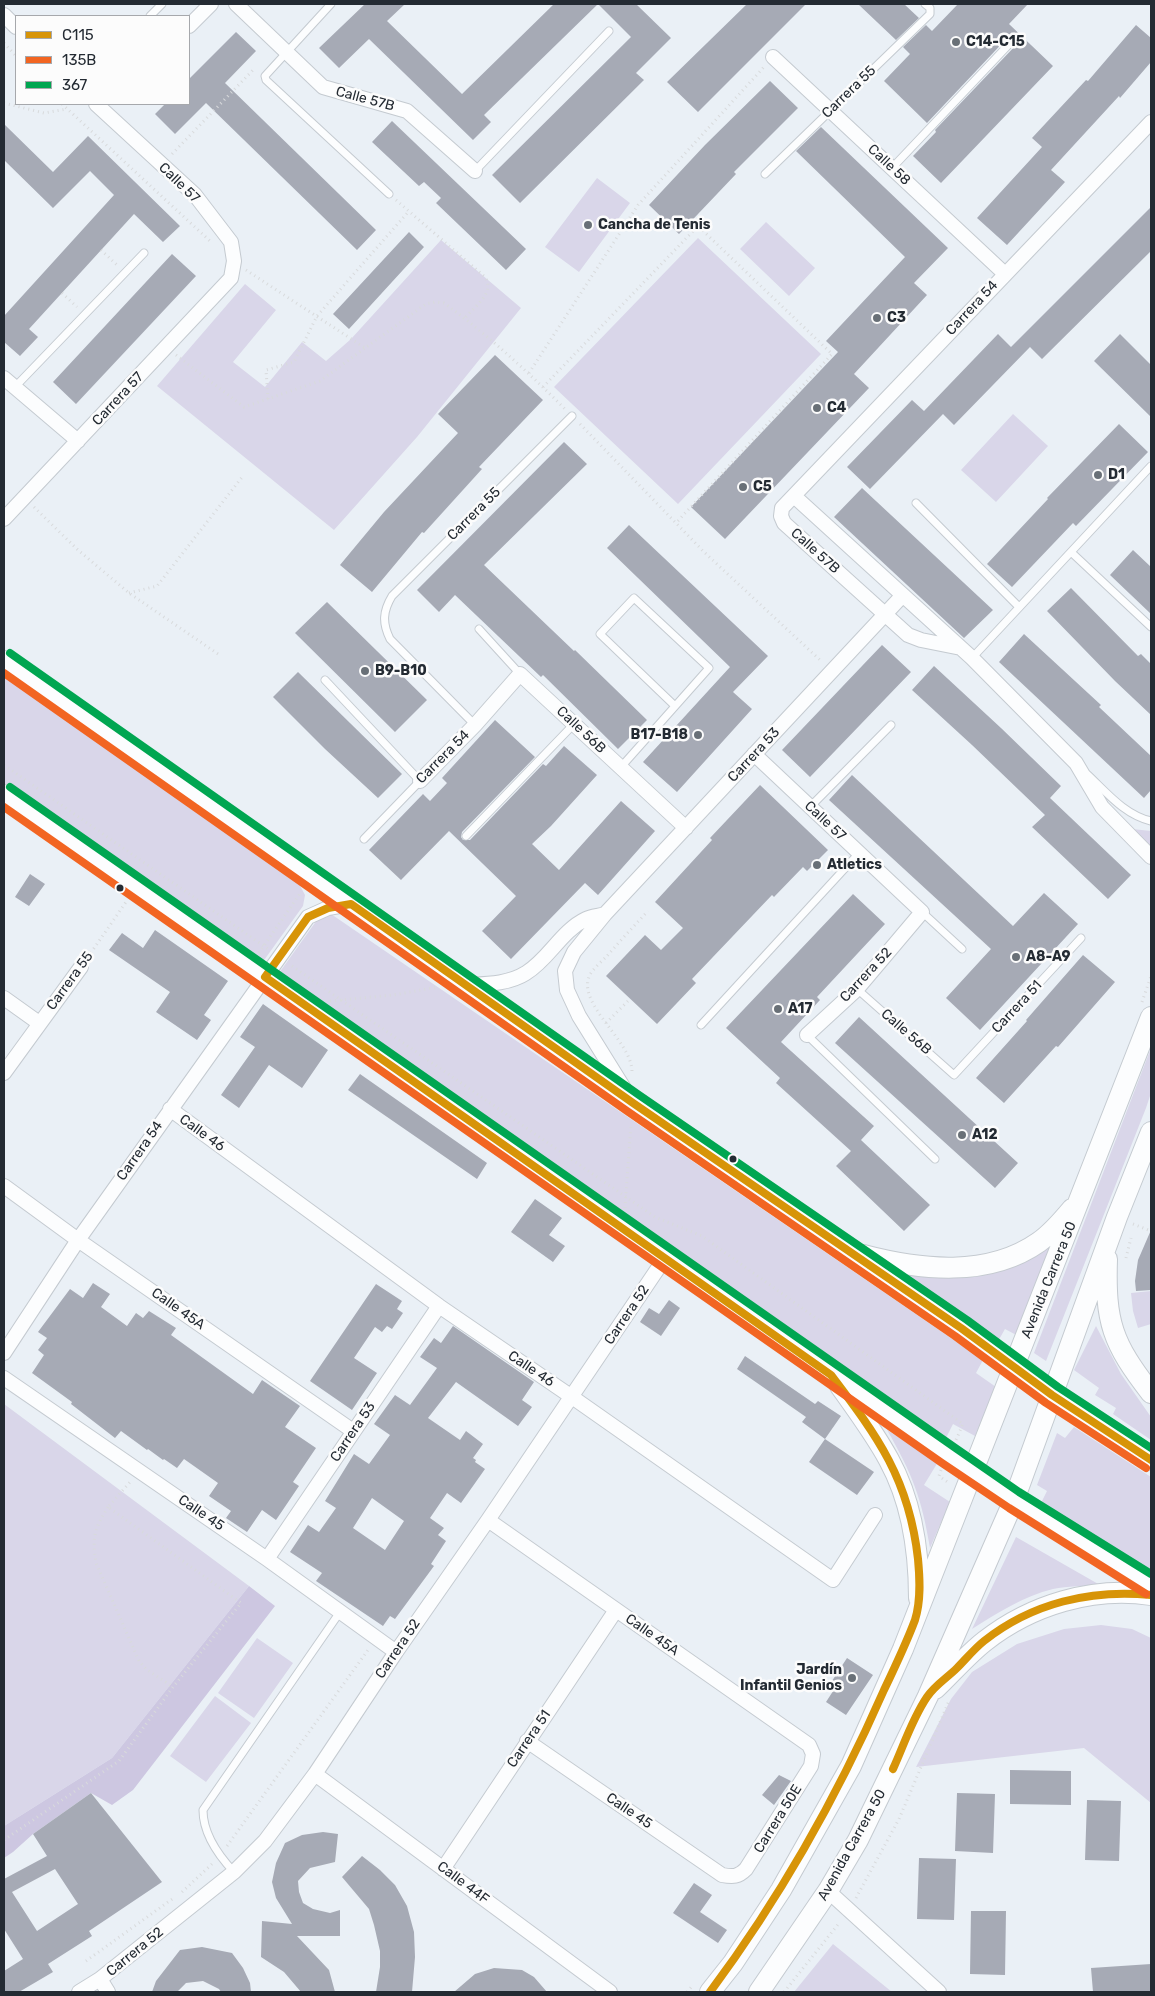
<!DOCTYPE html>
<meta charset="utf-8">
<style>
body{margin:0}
#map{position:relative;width:1155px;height:1996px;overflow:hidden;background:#eaf0f6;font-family:Rubik,sans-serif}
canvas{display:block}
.frame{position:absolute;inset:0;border:5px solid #242b33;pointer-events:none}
.legend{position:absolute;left:15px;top:15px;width:175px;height:90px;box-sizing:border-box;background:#fcfcfc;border:1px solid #a6a8ac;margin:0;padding:6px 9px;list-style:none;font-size:15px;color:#242b33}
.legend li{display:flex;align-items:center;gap:10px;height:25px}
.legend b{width:25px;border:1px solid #a6a8ac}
</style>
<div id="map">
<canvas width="1155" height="1996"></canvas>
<div class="frame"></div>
<ul class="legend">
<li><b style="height:6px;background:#d79408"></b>C115</li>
<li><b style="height:6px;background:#f26522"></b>135B</li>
<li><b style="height:6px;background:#00a651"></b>367</li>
</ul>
</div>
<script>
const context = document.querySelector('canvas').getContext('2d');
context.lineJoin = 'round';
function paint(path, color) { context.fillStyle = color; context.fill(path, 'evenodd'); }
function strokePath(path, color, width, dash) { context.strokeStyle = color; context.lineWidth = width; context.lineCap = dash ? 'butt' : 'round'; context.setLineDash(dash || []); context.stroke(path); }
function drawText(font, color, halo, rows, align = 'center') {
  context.font = font + ' Rubik,sans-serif'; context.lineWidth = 5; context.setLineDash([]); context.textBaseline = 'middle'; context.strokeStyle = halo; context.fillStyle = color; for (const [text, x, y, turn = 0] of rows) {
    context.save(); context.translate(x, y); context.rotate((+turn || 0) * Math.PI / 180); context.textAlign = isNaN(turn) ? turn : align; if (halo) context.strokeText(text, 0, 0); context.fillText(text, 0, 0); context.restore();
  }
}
paint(new Path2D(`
 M597 178 630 203 579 272 545 247Z
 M766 222 815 268 789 296 740 249Z
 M698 238 821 354 678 504 554 387Z
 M441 240 521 308 417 437 334 530 157 386 245 284 276 310 233 362 265 387 302 342 326 361 351 339Z
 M1013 414 1048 446 996 502 961 470Z
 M4 673 296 878 305 895 303 906 262 963 4 783Z
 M1132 829 1151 831V847L1149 844Z
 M331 914 983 1360 976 1373 996 1387 975 1436 953 1424 945 1440 279 973 317 920Z
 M1151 1048V1093L1146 1108 1046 1361 1034 1353Z
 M1060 1239 1020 1337 1005 1329 997 1343 884 1268 910 1272Z
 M1151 1291V1324L1138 1328 1133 1311 1131 1293Z
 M1096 1326 1121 1374 1151 1417V1440L1113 1414 1116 1408 1095 1395 1099 1388 1074 1370Z
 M4 1404 249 1586 112 1758 4 1826Z
 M1074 1427 1151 1477V1576L1041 1503 1047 1491 1037 1485 1057 1433 1065 1438Z
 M887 1430 938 1462 924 1485 950 1502 930 1548C922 1499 912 1473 887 1430Z
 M1016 1537 1100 1585C1084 1586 1068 1586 1053 1589 1024 1596 997 1613 972 1629Z
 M1101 1625 1132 1629 1151 1638V1803L1084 1748 916 1767 951 1699 972 1672 1017 1644 1064 1629Z
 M257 1638 293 1663 254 1718 218 1693Z
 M215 1696 251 1723 206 1782 170 1756Z
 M833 1944 892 1992H794Z`), '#d9d6e9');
paint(new Path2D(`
 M249 1586 275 1606 133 1790 112 1805 91 1793 33 1834 13 1852 4 1858V1826L112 1758Z`), '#cdc7e1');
paint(new Path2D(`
 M365 4H405L387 21 462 94 554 4H598L484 115 491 122 473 140 369 39 339 68 319 48Z
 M598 4H636L671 38 636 73 644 80 520 203 492 175 631 37Z
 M747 4H806L698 112 667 82Z
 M858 4H904L919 18 896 40Z
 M958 4H1028L1009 24 1053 66 941 183 913 156 936 132 935 130 1018 43 1019 37 1015 34 1010 35 927 123 884 81 910 54 903 47 926 25 932 31Z
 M1136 25 1151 38V62L1120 98 1119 96 1051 170 1065 182 1007 245 977 218 1042 147 1032 138 1086 80 1088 81Z
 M236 32 256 51 225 83 376 230 357 250 206 103 175 134 155 114 165 104H189V79Z
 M770 81 798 108 734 172 736 174 679 234 649 205 705 145Z
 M392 121 526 249 506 270 436 203 441 198 424 182 419 186 372 142Z
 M4 124 53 172 88 136 180 226 163 242 134 214 29 329 38 337 20 356 4 342V316L114 195 90 171 53 208 4 160Z
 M821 127 948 248 914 283 927 295 854 374 869 388 725 539 691 507 838 352 826 341 905 257 796 151Z
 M1151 207V251L1042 359 1030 347 954 425 943 414 870 489 847 467 912 400 924 411 998 334 1011 347Z
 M409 232 424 247 349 329 333 314Z
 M172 254 196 276 76 404 53 382Z
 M1120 334 1151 365V417L1094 361Z
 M495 355 543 400 479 467 482 469 424 533 422 532 372 592 340 565 384 512 458 433 438 414Z
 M1119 424 1148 452 1076 526 1073 523 1012 587 987 564 1048 499 1047 498Z
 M564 442 587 464 484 565 574 651 575 650 647 720 618 749 543 675 541 677 455 595 439 612 417 590Z
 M862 488 993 610 964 638 834 517Z
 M629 525 768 656 733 692 752 709 677 792 643 762 730 667 607 548Z
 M1133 550 1151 567V614L1110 575Z
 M1071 588 1138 656 1141 654 1151 664V715L1115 681 1047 611Z
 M327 602 427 700 395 732 295 633Z
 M1024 634 1101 705 1099 707 1151 756V790L1144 798 999 662Z
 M882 645 911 672 810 777 782 750Z
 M934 666 1001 728 1061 786 1050 798 1131 875 1108 899 1032 827 1045 815 972 745 912 690Z
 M298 672 402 774 378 798 325 749 273 697Z
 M495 720 535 757 462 832 461 837 463 840H470L543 764 546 766 564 746 597 775 551 826 532 844 559 870 621 801 655 831 598 895 585 883 511 959 482 931 516 896 449 831 401 880 369 850 423 794 430 801 447 783 442 778Z
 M852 775 1013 926 1044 893 1078 924 980 1030 946 998 991 949 829 800Z
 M760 785 828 850 807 871 803 867 774 897 772 895 692 979 696 983 657 1024 606 976 645 935 661 950 683 928 655 902 712 840 710 838Z
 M30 874 45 884 29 906 15 897Z
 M853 894 885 924 817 997 820 1000 781 1042 874 1126 861 1140 930 1205 904 1231 836 1166 851 1151 776 1083 780 1078 726 1028Z
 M155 930 228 981 204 1015 211 1020 197 1040 156 1012 170 992 109 950 122 933 143 948Z
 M1083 955 1115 982 1058 1047 1056 1046 1004 1103 976 1078 1027 1021 1026 1020Z
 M263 1004 328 1050 302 1088 269 1065 239 1108 221 1095 255 1047 240 1037Z
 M859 1017 1018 1163 995 1188 835 1043Z
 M360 1074 487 1163 477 1179 348 1090Z
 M535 1199 562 1218 549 1235 565 1246 553 1262 511 1232Z
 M1151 1230V1290L1136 1291 1135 1281 1138 1260Z
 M93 1283 110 1294 101 1307 127 1326 136 1313 143 1318 149 1311 176 1328 171 1335 253 1394 262 1380 300 1406 285 1427 316 1448 293 1482 299 1486 276 1520 262 1510 247 1532 226 1518 231 1511 209 1496 218 1483 184 1459 177 1468 164 1459 163 1460 148 1449 147 1450 121 1431 115 1438 71 1404 72 1402 32 1373 44 1355 38 1350 47 1338 38 1332 70 1289 83 1298Z
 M376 1284 402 1301 397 1309 403 1313 392 1329 387 1326 382 1332 375 1327 354 1358 377 1373 352 1410 310 1381Z
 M669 1300 680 1308 661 1336 640 1322 649 1308 659 1314Z
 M453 1326 534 1382 522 1400 532 1407 518 1426 456 1382 428 1418 460 1440 466 1431 483 1444 473 1458 476 1460 475 1462 485 1469 461 1503 447 1493 430 1518 444 1528 438 1535 446 1541 431 1564 434 1566 395 1619 390 1616 383 1626 316 1581 322 1573 290 1552 308 1525 319 1532 336 1508 325 1501 354 1454 369 1464 390 1435 374 1424 395 1395 410 1405 437 1368 420 1357 434 1338 441 1343ZM372 1498 404 1521 385 1550 353 1528Z
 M745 1356 815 1404 818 1401 841 1416 825 1439 874 1472 857 1495 809 1462 825 1439 802 1422 806 1417 737 1369Z
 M847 1658 873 1675 846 1715 826 1702 837 1685 832 1681Z
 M1010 1770 1071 1771V1805L1010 1804Z
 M779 1775 791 1781 774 1805 762 1795Z
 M91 1793 162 1882 89 1931 92 1936 48 1964 53 1972 19 1992H4V1971L23 1959 4 1929V1879L47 1856 33 1834ZM55 1869 78 1904 37 1931 12 1892Z
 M957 1793 995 1794 993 1853 955 1851Z
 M1087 1800 1121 1801 1119 1861 1085 1860Z
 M323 1832 338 1834 335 1862 310 1868 298 1881 299 1892 303 1903 313 1909 330 1913 340 1910V1936H297L329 1970 335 1992H301L284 1972 261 1957 262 1921 292 1924 276 1898 272 1882 276 1863 285 1843 302 1835Z
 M362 1856 380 1870 395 1885 407 1906 414 1932 415 1957 412 1992H376L380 1967V1951L374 1925 369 1909 342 1877Z
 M919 1858 956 1859 954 1920 917 1919Z
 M694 1883 712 1895 700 1912 727 1930 718 1943 673 1913Z
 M971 1911H1006L1005 1975 970 1974Z
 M202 1947 232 1953 243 1968 250 1983 251 1992H221L219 1989 203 1981 186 1983 177 1992H152L156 1981 180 1950Z
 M1151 1964V1992H1093L1091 1968Z
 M494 1968 522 1970 534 1977 547 1992H454L475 1974Z`), '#a6aab5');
const service = new Path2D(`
 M331 4 265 76 266 80 389 194
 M150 16 162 4
 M892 168 1014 39
 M475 171 609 31
 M765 174 930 14V8L925 4
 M14 388 144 253
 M916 503 1019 607
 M1071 552 1151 627
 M479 629 520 674
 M972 658 1151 466
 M325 680 420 781 364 839
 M475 725 390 639C382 623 383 611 392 596L572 416
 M621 767 709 668 634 598 600 634 675 706
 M1088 775C1107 793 1125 815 1151 821
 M810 807 891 725
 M466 836 574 724
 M922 912 962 949
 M857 989 954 1075 1081 938
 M701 1025 859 853
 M807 1035 935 1159
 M234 1872C218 1855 203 1834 203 1810L340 1612`);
const minor = new Path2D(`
 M236 4 323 87 407 111 475 171
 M4 15 16 27
 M189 26 211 4
 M773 57 1005 274
 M4 378 78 441
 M794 496 972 658 1076 763 1102 807 1151 857
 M4 519 231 278 234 261 231 242 195 195 96 104
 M961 648 921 640 908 635 784 523 781 516 782 508 1151 122
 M754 754 922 912 857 989 807 1035
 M420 781 475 725 520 674 686 828
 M466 985C486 984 509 984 526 973 549 959 561 931 586 919 592 916 599 916 605 914
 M4 998 39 1023
 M4 1073 81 967
 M630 1098 579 1016 567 990 565 971 574 952 605 914 903 595
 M170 1109 439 1306 572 1397 833 1580 875 1515
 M4 1186 78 1240 353 1431
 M4 1353 78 1240 308 917 328 908 351 904
 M4 1378 267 1559 396 1652
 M488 1520 809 1745 813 1754 811 1766 746 1869C738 1877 733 1877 722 1875L527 1741
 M267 1559 439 1306
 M315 1774 610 1992
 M443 1869 616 1610
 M828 1891 939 1992
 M100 1979 108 1992
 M79 1992 100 1979 234 1872 265 1841 315 1774 396 1652 488 1520 665 1258`);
const secondary = new Path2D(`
 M4 661 633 1103 961 1328 1052 1395 1151 1460
 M4 795 948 1455 1014 1500 1151 1586
 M863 1255C920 1270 988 1278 1039 1242 1052 1233 1062 1221 1072 1209
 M1107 1259C1105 1322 1112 1343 1151 1393
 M840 1386C857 1410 875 1434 889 1460 912 1502 919 1550 919 1598
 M935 1689C951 1674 967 1655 985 1641 1031 1605 1093 1586 1151 1595
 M710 1992 733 1963 781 1890 851 1766 903 1649 1151 1017
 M759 1992 828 1891 858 1840 928 1696 1014 1500 1117 1217 1151 1132`);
strokePath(service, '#c4cad0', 9);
strokePath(minor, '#c4cad0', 16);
strokePath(secondary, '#c4cad0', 22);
strokePath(new Path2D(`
 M4 43 16 56
 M4 103 44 113 67 109
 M62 104 210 241
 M172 154 254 69
 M396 200 485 277C496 292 474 307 465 318
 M101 250 117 265
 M246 270 365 348 426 304 436 302 444 303C488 335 527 371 565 409
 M62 293 77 307
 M176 355 244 407 320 381 365 348
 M529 373 638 205 764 67
 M543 387 698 226 832 354 676 523
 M268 399 266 370 294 362 317 316 409 211
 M580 424 704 552 820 660
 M34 507 78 550 129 593 218 654
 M129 593 157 586 243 476
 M4 765 268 949
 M259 953 301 892
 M88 957 126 902
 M292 966 655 1217 702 1236 963 1424 956 1440
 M330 1001 393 995 438 987
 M1142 1002 1151 976
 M606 1023 630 999
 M632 1071C631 1039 573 1002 591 973 595 967 602 961 607 956 620 941 634 926 648 911
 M625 1208 631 1124
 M1133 1224 1151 1231
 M1126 1258 1131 1238
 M941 1470 939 1476 949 1483
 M108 1507C94 1530 92 1536 96 1563L139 1661 146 1669 173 1687
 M4 1840 119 1761 173 1687 241 1603 108 1507 130 1482
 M227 1846 368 1650
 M182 1892 212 1864
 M856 1898 899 1819 949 1701
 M86 1961 175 1897
 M687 1992 693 1985
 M784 1992 840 1922`), '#d8dadc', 3, [1, 4]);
strokePath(service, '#fcfdfe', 7);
strokePath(minor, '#fcfdfe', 14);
strokePath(secondary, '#fcfdfe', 20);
strokePath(new Path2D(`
 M893 1769C904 1745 912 1719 927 1697 935 1685 947 1678 957 1668 966 1659 974 1649 984 1641 1032 1603 1091 1589 1151 1595
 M710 1992C780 1898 837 1797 884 1690 895 1667 906 1644 915 1620 921 1601 920 1580 918 1559 909 1479 878 1437 831 1375L265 977 308 917 328 908 351 904 633 1103 961 1328 1052 1395 1151 1460`), '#d79408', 8);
strokePath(new Path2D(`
 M4 673 627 1111 955 1336 1046 1403 1146 1468
 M4 807 942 1463 1009 1508 1146 1594`), '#f26522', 8);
strokePath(new Path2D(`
 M10 653 639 1095 967 1320 1058 1387 1151 1448
 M10 787 954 1447 1019 1492 1151 1574`), '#00a651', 8);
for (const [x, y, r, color] of [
 [956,42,5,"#697077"],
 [588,225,5,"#697077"],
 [877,318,5,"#697077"],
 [817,408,5,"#697077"],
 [1098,475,5,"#697077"],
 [743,487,5,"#697077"],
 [365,671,5,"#697077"],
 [698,735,5,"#697077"],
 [817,865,5,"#697077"],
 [120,888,4.5,"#242b33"],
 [1016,957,5,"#697077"],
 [778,1009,5,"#697077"],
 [962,1135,5,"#697077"],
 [733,1159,4.5,"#242b33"],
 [852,1678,5,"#697077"]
]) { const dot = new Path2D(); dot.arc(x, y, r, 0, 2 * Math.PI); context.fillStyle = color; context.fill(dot); strokePath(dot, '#fcfcfc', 2); }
drawText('bold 14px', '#242b33', '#fcfcfc', [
 ["C14-C15",966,42],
 ["Cancha de Tenis",598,225],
 ["C3",887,318],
 ["C4",827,408],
 ["D1",1108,475],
 ["C5",753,487],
 ["B9-B10",375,671],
 ["B17-B18",688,735,"right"],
 ["Atletics",827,865],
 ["A8-A9",1026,957],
 ["A17",788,1009],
 ["A12",972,1135],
 ["Jardín",842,1670,"right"],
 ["Infantil Genios",842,1686,"right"]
], 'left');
drawText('14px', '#242b33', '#fcfcfc', [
 ["Carrera 55",849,92,-44],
 ["Calle 57B",365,99,15],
 ["Calle 58",889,165,43],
 ["Calle 57",179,183,44],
 ["Carrera 54",972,308,-47],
 ["Carrera 57",118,399,-47],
 ["Carrera 55",474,514,-45],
 ["Calle 57B",815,551,42],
 ["Calle 56B",581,730,43],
 ["Carrera 53",754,755,-47],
 ["Carrera 54",443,757,-45],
 ["Calle 57",825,821,43],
 ["Carrera 52",866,975,-47],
 ["Carrera 55",70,981,-54],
 ["Carrera 51",1017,1007,-47],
 ["Calle 56B",906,1032,41],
 ["Calle 46",202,1133,36],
 ["Carrera 54",140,1151,-55],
 ["Avenida Carrera 50",1049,1280,-68],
 ["Calle 45A",178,1309,35],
 ["Carrera 52",627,1315,-56],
 ["Calle 46",531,1369,34],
 ["Carrera 53",353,1432,-56],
 ["Calle 45",201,1513,34],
 ["Calle 45A",652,1635,35],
 ["Carrera 52",398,1649,-56],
 ["Carrera 51",529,1739,-56],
 ["Calle 45",629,1811,34],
 ["Carrera 50E",778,1819,-58],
 ["Avenida Carrera 50",852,1845,-61],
 ["Calle 44F",463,1883,37],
 ["Carrera 52",135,1952,-39]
]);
</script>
